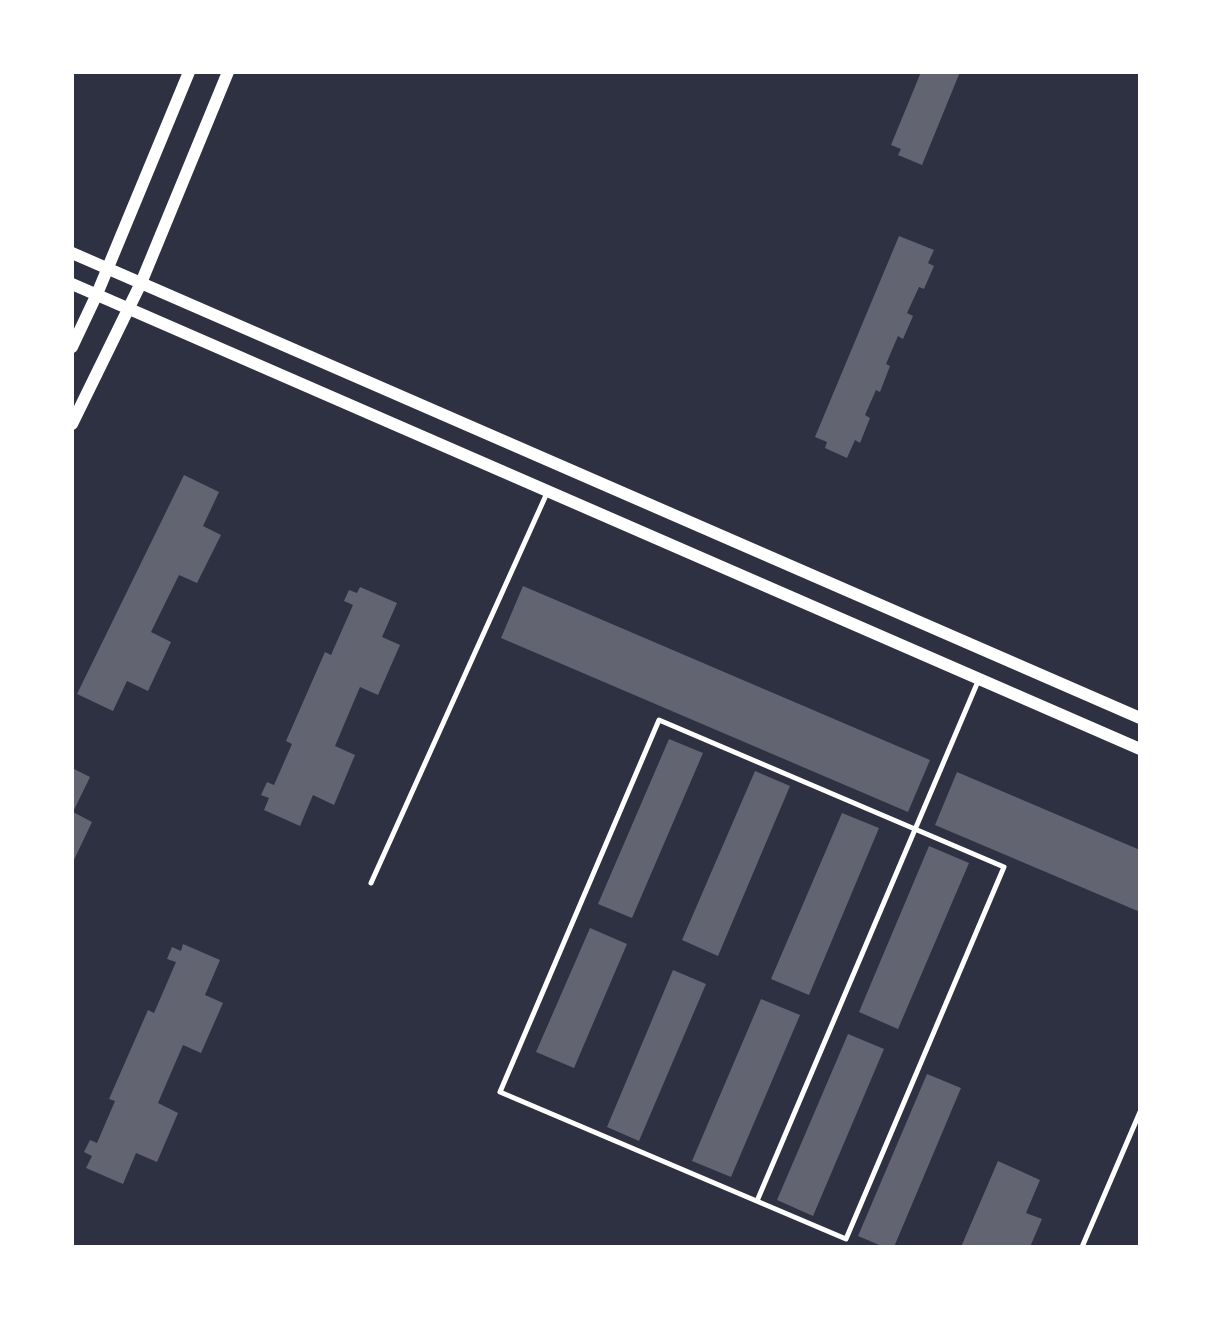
<!DOCTYPE html>
<style>
body{margin:0}
#map{position:relative;width:1212px;height:1319px;overflow:hidden;background:#2d3142;font-family:Roboto,sans-serif}
canvas{display:block}
.frame{position:absolute;inset:0;border:74px solid #fff;pointer-events:none}
</style>
<div id="map">
<canvas width="1212" height="1319"></canvas>
<div class="frame"></div>
</div>
<script>
const context = document.querySelector('canvas').getContext('2d');
context.lineJoin = 'round';
function paint(path, color) { context.fillStyle = color; context.fill(path, 'evenodd'); }
function strokePath(path, color, width, dash) { context.strokeStyle = color; context.lineWidth = width; context.lineCap = dash ? 'butt' : 'round'; context.setLineDash(dash || []); context.stroke(path); }
paint(new Path2D(`
 M921 72H960L922 165 898 155 901 149 891 145Z
 M899 236 934 250 928 263 934 266 924 289 919 287 907 313 913 316 903 339 898 336 886 364 890 366 880 392 876 390 865 415 870 418 860 443 855 440 847 458 825 448 827 442 815 437Z
 M184 475 219 492 203 526 221 535 197 583 179 575 151 632 171 642 148 691 127 681 113 711 77 694Z
 M523 586 930 760 908 812 501 638Z
 M360 587 397 603 382 637 400 645 378 695 360 687 335 746 355 755 334 805 313 795 300 826 264 810 269 798 261 795 267 782 274 785 292 744 286 741 325 652 331 655 353 605 344 601 349 590 357 593Z
 M669 739 703 753 632 918 598 904Z
 M72 768 90 777 73 812 92 822 72 864Z
 M755 771 790 786 718 956 682 940Z
 M957 772 1140 850V912L935 825Z
 M842 813 879 828 809 995 771 979Z
 M929 846 969 863 898 1029 859 1012Z
 M590 928 627 944 574 1068 536 1052Z
 M183 944 220 960 205 995 223 1003 201 1053 183 1045 158 1103 178 1113 157 1162 136 1153 123 1184 86 1168 92 1156 84 1152 90 1140 97 1143 115 1101 109 1099 148 1010 154 1013 176 962 167 959 172 947 181 951Z
 M673 970 706 984 639 1141 607 1127Z
 M761 999 800 1015 731 1177 692 1161Z
 M848 1034 884 1049 813 1216 777 1200Z
 M927 1074 961 1088 894 1247H884L858 1236Z
 M998 1161 1040 1180 1026 1213 1042 1219 1030 1247H961Z`), '#626471');
strokePath(new Path2D(`
 M659 720 1004 867 846 1239 500 1092Z
 M371 883 547 493
 M757 1201 979 679
 M1082 1247 1140 1112`), '#fff', 5);
strokePath(new Path2D(`
 M72 253 1140 718
 M72 284 1140 749
 M72 347 97 294 189 72
 M72 424 141 283 228 72`), '#fff', 12);
</script>
